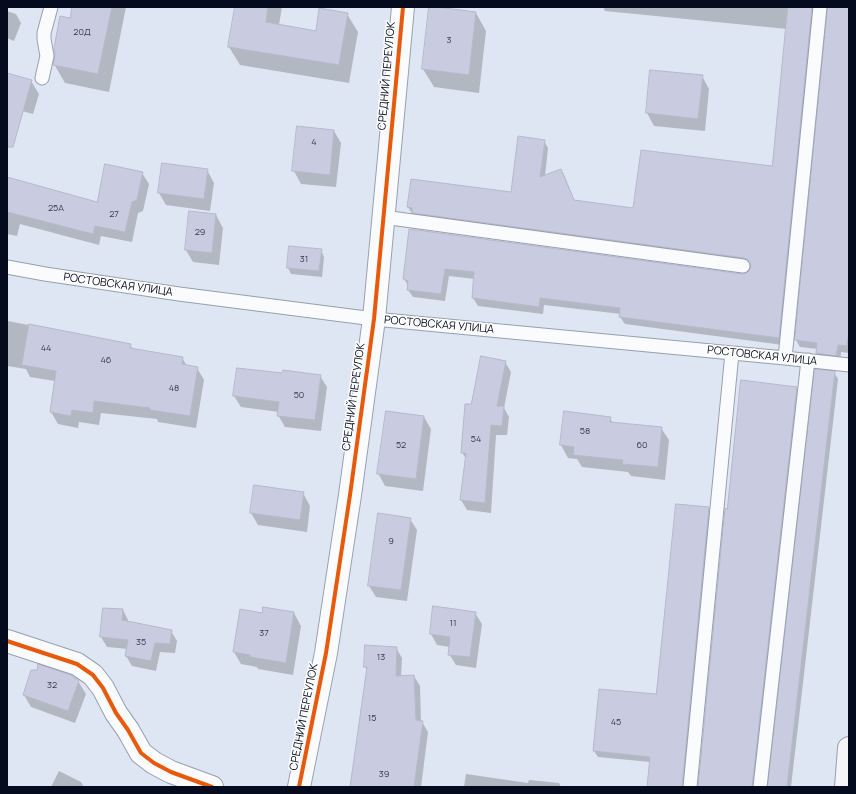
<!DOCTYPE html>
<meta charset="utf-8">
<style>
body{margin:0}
#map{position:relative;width:856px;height:794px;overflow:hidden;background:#dfe6f3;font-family:Manrope,sans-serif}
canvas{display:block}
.frame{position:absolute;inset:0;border:8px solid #040b1e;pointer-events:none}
</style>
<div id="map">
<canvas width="856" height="794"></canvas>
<div class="frame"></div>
</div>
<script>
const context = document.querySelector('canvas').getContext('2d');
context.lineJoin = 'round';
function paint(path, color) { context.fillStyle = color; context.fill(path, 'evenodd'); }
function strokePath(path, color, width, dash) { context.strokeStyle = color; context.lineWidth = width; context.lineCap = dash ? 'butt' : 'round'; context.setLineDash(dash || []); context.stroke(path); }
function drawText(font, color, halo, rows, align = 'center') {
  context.font = font + ' Manrope,sans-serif'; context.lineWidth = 3; context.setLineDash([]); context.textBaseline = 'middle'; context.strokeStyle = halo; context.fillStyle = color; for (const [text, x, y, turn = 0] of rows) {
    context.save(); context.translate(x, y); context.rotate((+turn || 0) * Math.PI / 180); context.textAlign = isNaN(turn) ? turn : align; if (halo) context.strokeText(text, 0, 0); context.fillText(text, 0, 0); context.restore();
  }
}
paint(new Path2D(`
 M73 7H126L109 92 65 83 54 64 70 19Z
 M236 7H282L279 25 317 32 347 14 358 32 349 83 240 65 229 47Z
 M603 7H822L783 345 625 324 620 317 621 314 544 305 543 314 478 306 473 298 475 279 449 276 445 301 413 297 408 290 409 287 404 279 410 230 742 275 750 272 752 267 749 265 413 215 408 207 511 193 544 141 548 148 545 176 561 170 565 177 575 202 634 209 773 168 787 29 605 11Z
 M828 7H849V353L841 352 840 363 821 361 817 353 818 349 800 347 796 340 829 8Z
 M7 11 16 14 21 23 14 41 7 38Z
 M476 13 486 31 479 93 434 87 423 69Z
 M651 71 702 76 709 89 705 131 654 126 647 113Z
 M7 74 31 81 39 94 33 114 7 107Z
 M334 131 341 143 336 187 301 184 294 171Z
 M207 170 214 183 210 211 166 205 159 193Z
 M142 173 149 184 143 211 138 213 132 242 101 236 99 245 20 224 17 236 7 234V178L98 203Z
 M216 215 223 228 219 265 193 262 186 250Z
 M321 250 324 257 322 277 291 274 288 268Z
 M7 320 8 321 130 345 133 349 182 358 187 366 197 368 204 380 196 428 158 422 157 419 101 413 99 425 79 422 78 428 58 424 51 412 55 381 30 377 26 369 7 366Z
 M505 362 511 372 504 408 509 417 507 435H496L491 513 467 510 461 500 466 459 462 452 472 405Z
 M834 372 838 379 791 787H769Z
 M283 374 320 376 327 387 321 431 285 427 278 415 279 412 241 407 234 396Z
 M796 388 800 394 756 787H699L728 510Z
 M424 417 431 429 423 491 385 486 378 473Z
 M610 418 613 423 661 428 669 440 665 480 631 476 628 472 582 467 577 459 568 458 561 445Z
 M303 493 310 506 307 532 258 525 251 513Z
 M708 508 712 514 686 787H648L650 762 598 757 594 751 657 695Z
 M410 519 417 530 407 601 376 597 369 586Z
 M103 609 123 610 128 620V622L171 631 177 641 175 653 160 652 156 671 132 666 126 656 128 649 107 647 101 637Z
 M294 613 301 626 293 675 258 669 257 667 241 664 234 652 263 614Z
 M475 613 482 624 476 668 456 665 449 654 450 647 437 645 431 634Z
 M396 648 402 658 401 677 414 676 420 686 421 722H422L428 732 421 787H351L367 670 365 667Z
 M78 681 86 694 75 723 31 707 24 695Z
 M59 771 81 782 84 787H51Z
 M466 774 528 783 529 780 559 783 561 787H464Z`), '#0003');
const building = new Path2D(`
 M72 7H112L98 74 53 65 55 55 54 48 60 16 70 18Z
 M235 7H268L266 22 316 31 319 8 348 13 339 65 228 47Z
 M429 7H437L476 12 469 75 422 69Z
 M788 7H812L779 338 619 317 620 308 540 298 539 307 472 298 474 272 445 269 441 294 407 290 408 281 403 279 409 229 742 274 746 273 749 271 751 267 750 263 748 260 744 258 412 213V208L407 207 411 179 511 192 518 136 545 140 540 177 561 169 574 200 633 208 641 150 772 166Z
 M828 7H849V331L847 346 838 345 836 356 816 353 817 343 795 340Z
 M650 70 703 75 698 119 646 113Z
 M7 73 32 80 13 147H7Z
 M297 126 334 130 330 175 292 171Z
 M162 163 208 169 204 199 158 193Z
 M105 164 143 172 137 200 132 202 125 232 95 226 93 234 7 212V177L97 202Z
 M189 211 216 214 212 253 185 250Z
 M289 246 322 249 319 271 287 268Z
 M29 324 131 344 130 348 183 357 182 364 198 367 190 416 150 410V408L94 401 93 413 72 410 71 416 50 412 56 371 22 365Z
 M481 356 506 361 497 406H504L502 426 491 425 485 503 460 500 466 453H461L465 404H471Z
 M237 368 282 373 283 370 321 375 315 420 277 416 279 402 233 396Z
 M815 369 835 371 787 787H768Z
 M741 380 797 387 752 787H698L725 508 727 509Z
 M386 411 424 416 416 479 377 474Z
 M564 411 611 417 610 422 662 427 658 467 622 464 623 460 573 455 574 447 560 445Z
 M254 485 304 492 300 520 250 513Z
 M676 504 709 507 682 787H647L650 757 593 751 599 689 656 694Z
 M378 513 411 518 401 590 368 586Z
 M433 606 476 612 470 657 448 655 450 637 430 634Z
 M263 607 294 612 286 663 250 657V655L233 652 240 609 262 613Z
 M103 608 123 609 122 620 172 630 170 644 155 643 151 661 125 656 128 640 100 637Z
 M365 645 397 647 396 676 414 675 416 720 423 721 414 787H350L367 667H364Z
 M38 664 71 675 79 681 68 711 23 695 31 670H37Z`);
paint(building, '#c9cce1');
strokePath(building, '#b5b8c9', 1);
const lane = new Path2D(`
 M42 78 47 56 44 39V33L51 7
 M383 217 743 266
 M7 267 45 274 179 294 374 319 785 358 849 365
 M785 358 820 7
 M690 787 732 353
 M760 787 808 360`);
const street = new Path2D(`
 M7 641 77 664 93 675 103 688 116 713 128 730 141 753 154 763 171 772 212 787
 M299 787 326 653 350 495 374 319 403 7`);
const secondary = new Path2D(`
 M846 787 849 748`);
strokePath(lane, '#979faf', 15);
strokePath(street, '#979faf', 24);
strokePath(secondary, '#979faf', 24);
strokePath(lane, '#fafbfd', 13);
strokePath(street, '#fafbfd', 22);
strokePath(secondary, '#f5f4f6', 22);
strokePath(new Path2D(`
 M7 641 77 664 93 675 103 688 116 713 128 730 141 753 154 763 171 772 212 787
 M299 787 326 653 350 495 374 319 403 7`), '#e8590c', 4);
drawText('9px', '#353b4f', null, [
 ["20Д",82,32],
 ["3",449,40],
 ["4",314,142],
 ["25А",56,208],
 ["27",114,214],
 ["29",200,232],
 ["31",304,259],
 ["44",46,348],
 ["46",106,360],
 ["48",174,388],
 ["50",299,395],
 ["58",585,431],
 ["54",476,439],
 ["52",401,445],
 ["60",642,445],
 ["9",391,541],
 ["11",453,623],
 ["37",264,633],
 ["35",141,642],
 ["13",381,657],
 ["32",52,685],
 ["15",372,718],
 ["45",616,722],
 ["39",384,774]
]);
drawText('11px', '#040b1e', '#fff', [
 ["СРЕДНИЙ ПЕРЕУЛОК",387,76,-85],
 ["РОСТОВСКАЯ УЛИЦА",118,285,8],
 ["РОСТОВСКАЯ УЛИЦА",439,325,5],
 ["РОСТОВСКАЯ УЛИЦА",762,356,6],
 ["СРЕДНИЙ ПЕРЕУЛОК",354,397,-82],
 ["СРЕДНИЙ ПЕРЕУЛОК",304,717,-79]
]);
</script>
